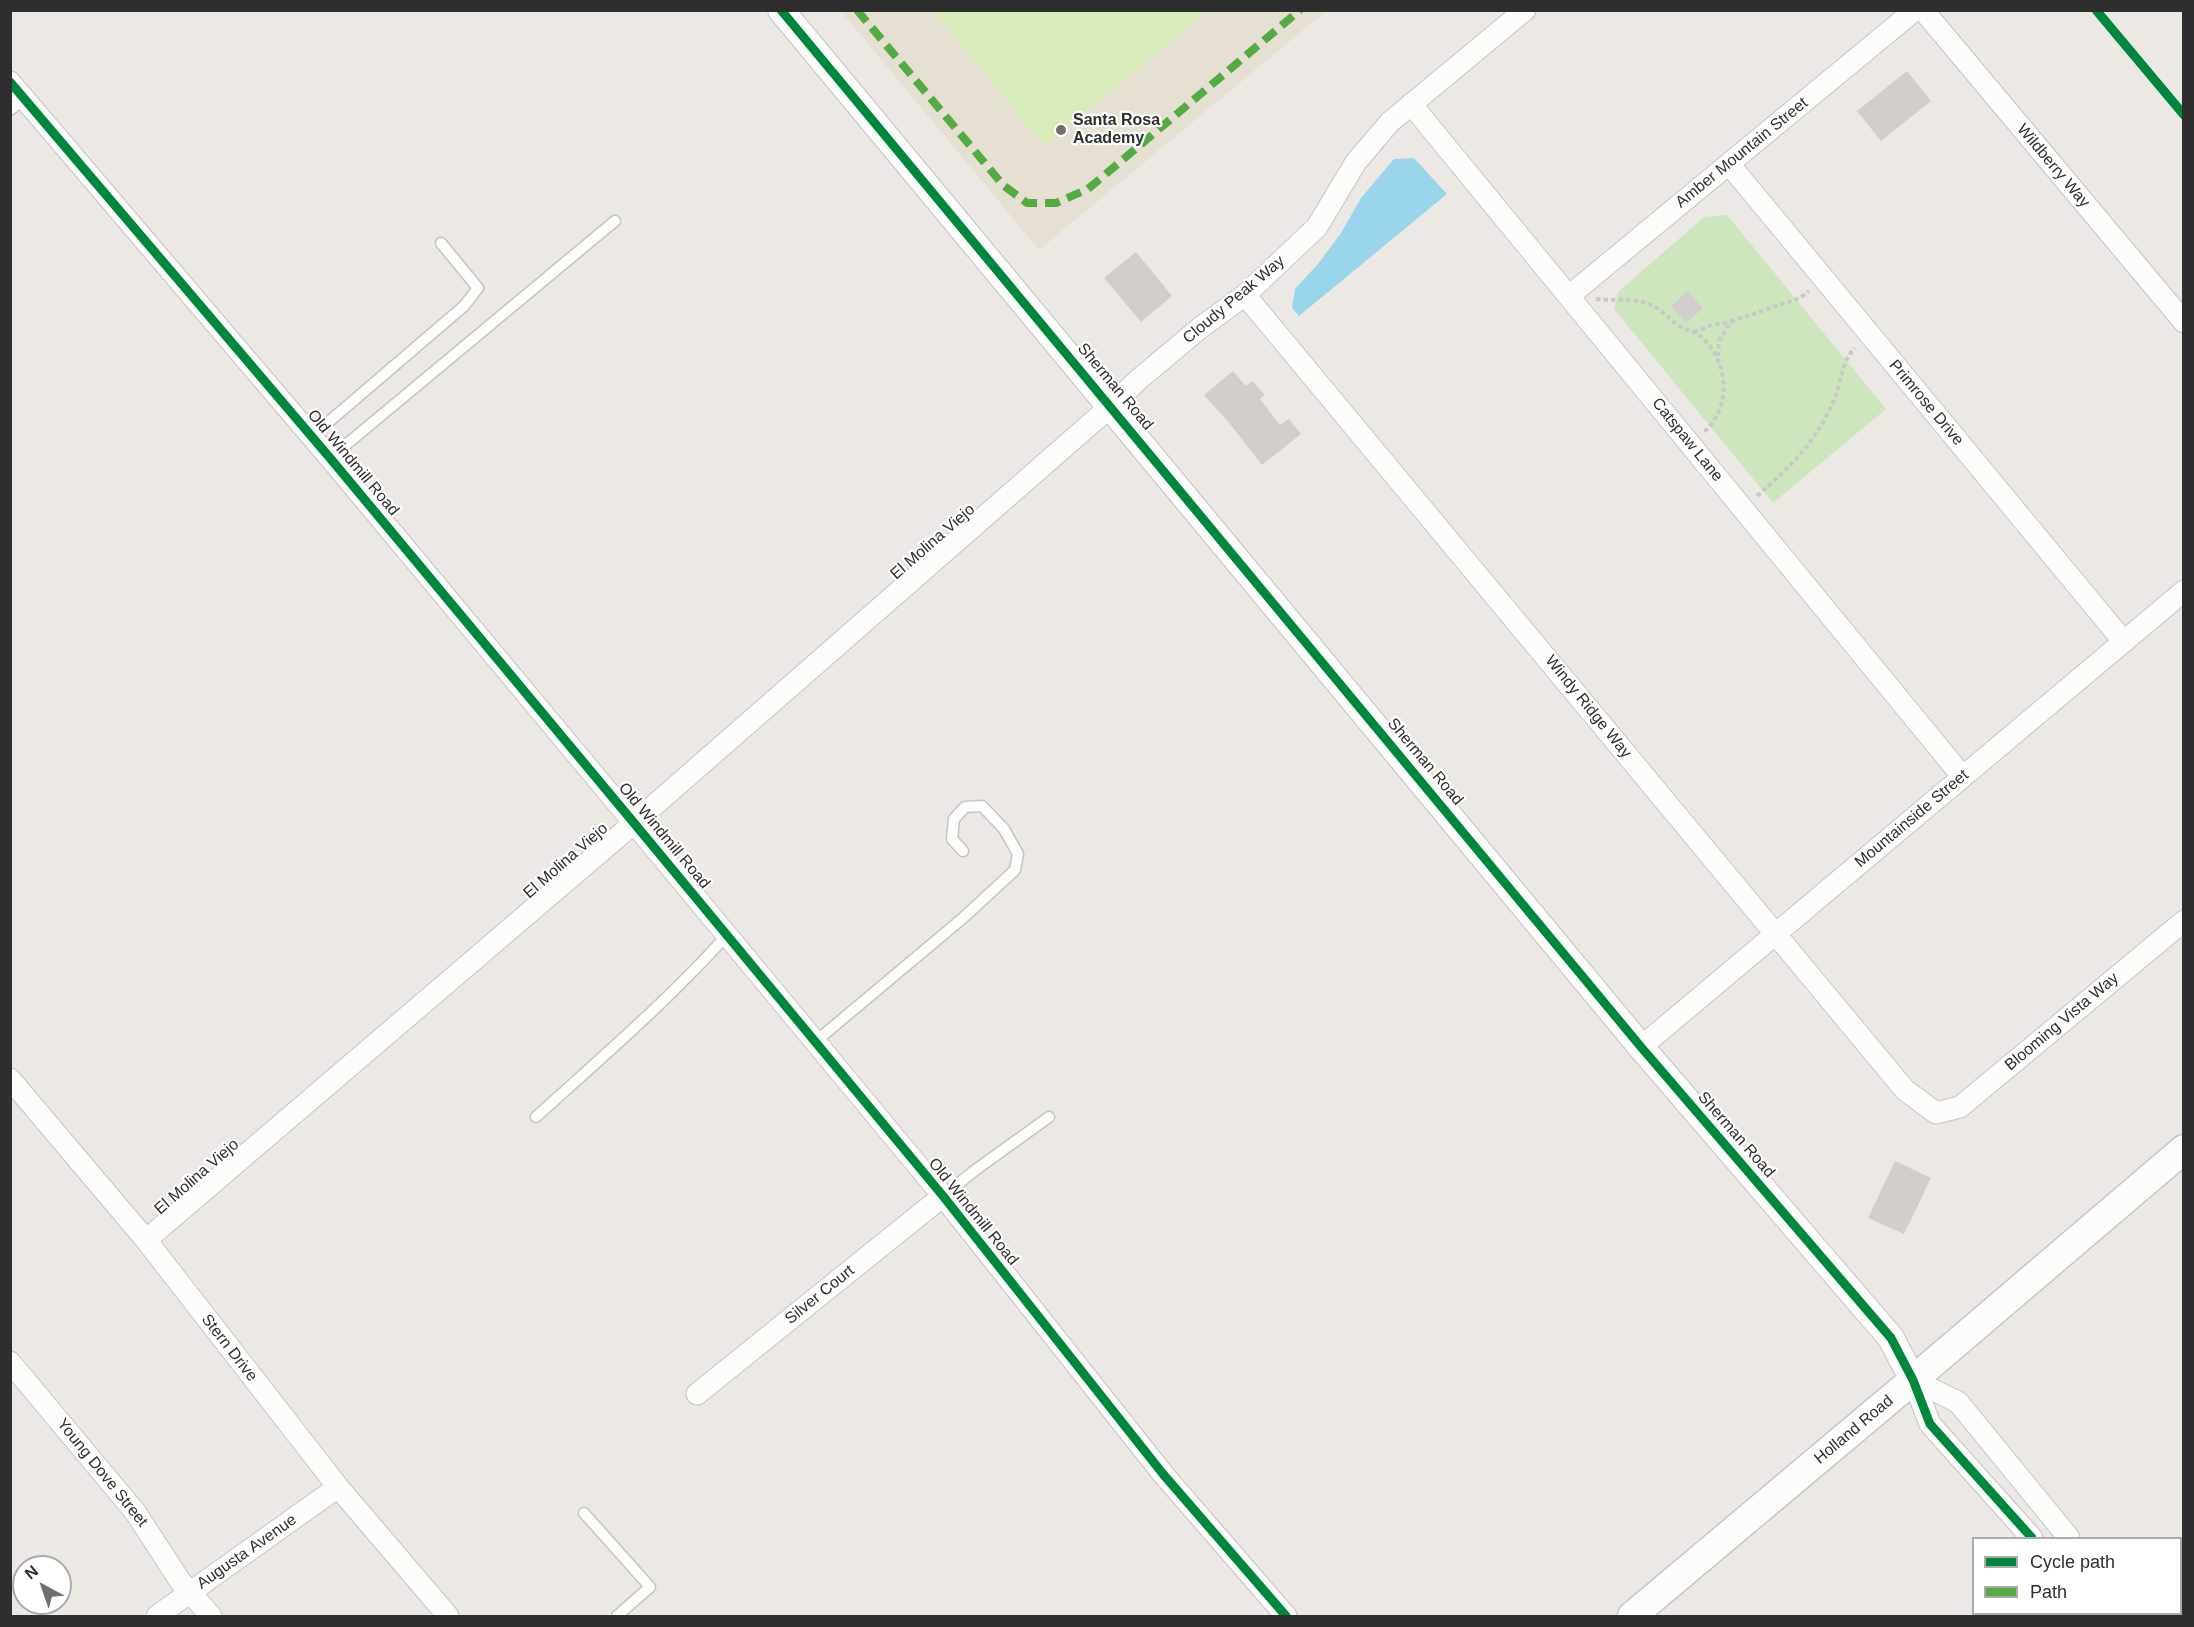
<!DOCTYPE html>
<style>
body{margin:0}
#map{position:relative;width:2194px;height:1627px;overflow:hidden;background:#ece8e4;font-family:Helvetica,sans-serif}
canvas{display:block}
.frame{position:absolute;inset:0;border:12px solid #2e2e2e;pointer-events:none}
.legend{position:absolute;left:1972px;top:1537px;width:210px;height:78px;box-sizing:border-box;background:#fff;border:2px solid #ababab;margin:0;padding:8px 10px;list-style:none;font-size:18px;color:#2e2e2e}
.legend li{display:flex;align-items:center;gap:12px;height:30px}
.legend b{width:30px;border:2px solid #ababab}
.north{position:absolute;left:12px;top:1555px;width:60px;height:60px;box-sizing:border-box;background:#fff;border:2px solid #ababab;border-radius:50%;rotate:320deg;font-size:16px;font-weight:700;line-height:24px;text-align:center;color:#2e2e2e}
.north::after{content:'';display:block;margin:auto;width:21px;height:27px;background:#706f6e;clip-path:polygon(50% 0,100% 100%,50% 72%,0 100%)}
</style>
<div id="map">
<canvas width="2194" height="1627"></canvas>
<div class="frame"></div>
<ul class="legend">
<li><b style="height:8px;background:#00873e"></b>Cycle path</li>
<li><b style="height:8px;background:#54ab44"></b>Path</li>
</ul>
<div class="north">N</div>
</div>
<script>
const context = document.querySelector('canvas').getContext('2d');
context.lineJoin = 'round';
function paint(path, color) { context.fillStyle = color; context.fill(path, 'evenodd'); }
function strokePath(path, color, width, dash) { context.strokeStyle = color; context.lineWidth = width; context.lineCap = dash ? 'butt' : 'round'; context.setLineDash(dash || []); context.stroke(path); }
function drawText(font, color, halo, rows, align = 'center') {
  context.font = font + ' Helvetica,sans-serif'; context.lineWidth = 4.5; context.setLineDash([]); context.textBaseline = 'middle'; context.strokeStyle = halo; context.fillStyle = color; for (const [text, x, y, turn = 0] of rows) {
    context.save(); context.translate(x, y); context.rotate((+turn || 0) * Math.PI / 180); context.textAlign = isNaN(turn) ? turn : align; if (halo) context.strokeText(text, 0, 0); context.fillText(text, 0, 0); context.restore();
  }
}
paint(new Path2D(`
 M841 11H1326L1039 250Z`), '#e6e0d3');
paint(new Path2D(`
 M1727 215 1886 409 1773 503 1614 309 1618 292 1704 217Z`), '#cee6be');
paint(new Path2D(`
 M933 11H1208L1044 146Z`), '#d9eabb');
paint(new Path2D(`
 M1414 158 1447 194 1299 316 1292 308 1295 289 1318 264 1341 233 1361 198 1394 159Z`), '#99d6ec');
paint(new Path2D(`
 M1907 71 1931 101 1881 141 1857 111Z
 M1136 252 1172 296 1141 322 1104 278Z
 M1688 291 1703 308 1686 323 1671 306Z
 M1233 371 1246 386 1252 381 1265 395 1260 399 1280 425 1289 419 1301 434 1262 465 1230 424 1204 395Z
 M1895 1161 1931 1178 1904 1234 1868 1218Z`), '#d1cecb');
const service = new Path2D(`
 M10 110 25 99
 M311 437 464 306 478 288 441 243
 M330 458 615 221
 M815 1042 963 918 1015 870 1018 854 1004 829 982 806 965 807 954 819 952 839 963 851
 M536 1117C601 1058 668 1001 727 935
 M943 1196 974 1171 1049 1117
 M584 1513 650 1587 617 1616`);
const minor = new Path2D(`
 M1923 10 2184 322
 M10 82 330 458 634 823 943 1196 1163 1474 1286 1616
 M1411 104 1962 776
 M1729 164 2124 642
 M1245 295 1905 1090 1936 1113 1960 1107 2184 921
 M1569 296 1915 10
 M1641 1047 2184 591
 M10 1079 146 1240 338 1487 448 1616
 M146 1240 634 823 1111 406 1138 380 1200 328 1245 295 1317 227 1356 162 1390 122 1525 10
 M10 1362 136 1513 180 1581 211 1616
 M1913 1380 1958 1402 2069 1538
 M1913 1380 1930 1424 2032 1538
 M697 1394 943 1196
 M2097 1614 2100 1616
 M2126 1614 2128 1616
 M157 1616 338 1487`);
const tertiary = new Path2D(`
 M781 10 1641 1047 1891 1338 1913 1380`);
const secondary = new Path2D(`
 M1632 1616 1913 1380 2184 1149`);
strokePath(service, '#c5c4c5', 13);
strokePath(minor, '#c5c4c5', 23);
strokePath(tertiary, '#c5c4c5', 28);
strokePath(secondary, '#c5c4c5', 31);
strokePath(new Path2D(`
 M1596 299C1613 301 1631 298 1647 303 1665 310 1668 320 1681 327 1688 331 1695 331 1701 337 1729 361 1732 407 1704 432
 M1694 332 1712 325 1732 322
 M1718 356 1719 340 1732 321 1800 298 1809 291
 M1757 496C1782 474 1805 453 1822 424 1827 415 1832 405 1836 395 1841 380 1843 359 1855 348`), '#c9c9c8', 4, [4.5, 3]);
strokePath(service, '#fcfcfb', 10);
strokePath(minor, '#fcfcfb', 21);
strokePath(tertiary, '#fcfcfb', 26);
strokePath(secondary, '#fcfcfb', 28);
strokePath(new Path2D(`
 M857 10 1003 185 1027 203H1056L1088 189 1300 10`), '#54ab44', 8, [15, 8]);
strokePath(new Path2D(`
 M781 10 1641 1047 1891 1338 1913 1380 1930 1424 2032 1538
 M2096 10 2184 115
 M10 82 330 458 634 823 943 1196 1163 1474 1286 1616`), '#00873e', 9);
for (const [x, y, r, color] of [
 [1061,130,6,"#706f6e"]
]) { const dot = new Path2D(); dot.arc(x, y, r, 0, 2 * Math.PI); context.fillStyle = color; context.fill(dot); strokePath(dot, '#fff', 2); }
drawText('bold 16px', '#2e2e2e', '#fff', [
 ["Santa Rosa",1073,121],
 ["Academy",1073,139]
], 'left');
drawText('16px', '#2e2e2e', '#fff', [
 ["Amber Mountain Street",1742,153,-39],
 ["Wildberry Way",2053,166,50],
 ["Cloudy Peak Way",1234,300,-40],
 ["Sherman Road",1115,387,50],
 ["Primrose Drive",1926,403,50],
 ["Catspaw Lane",1687,440,51],
 ["Old Windmill Road",353,463,50],
 ["El Molina Viejo",933,542,-41],
 ["Windy Ridge Way",1588,707,51],
 ["Sherman Road",1425,762,50],
 ["Mountainside Street",1912,819,-40],
 ["Old Windmill Road",664,836,50],
 ["El Molina Viejo",566,861,-41],
 ["Blooming Vista Way",2062,1022,-40],
 ["Sherman Road",1736,1135,49],
 ["El Molina Viejo",197,1177,-41],
 ["Old Windmill Road",973,1212,51],
 ["Silver Court",820,1295,-39],
 ["Stern Drive",229,1348,52],
 ["Holland Road",1854,1430,-40],
 ["Young Dove Street",102,1473,51],
 ["Augusta Avenue",247,1552,-35]
]);
</script>
